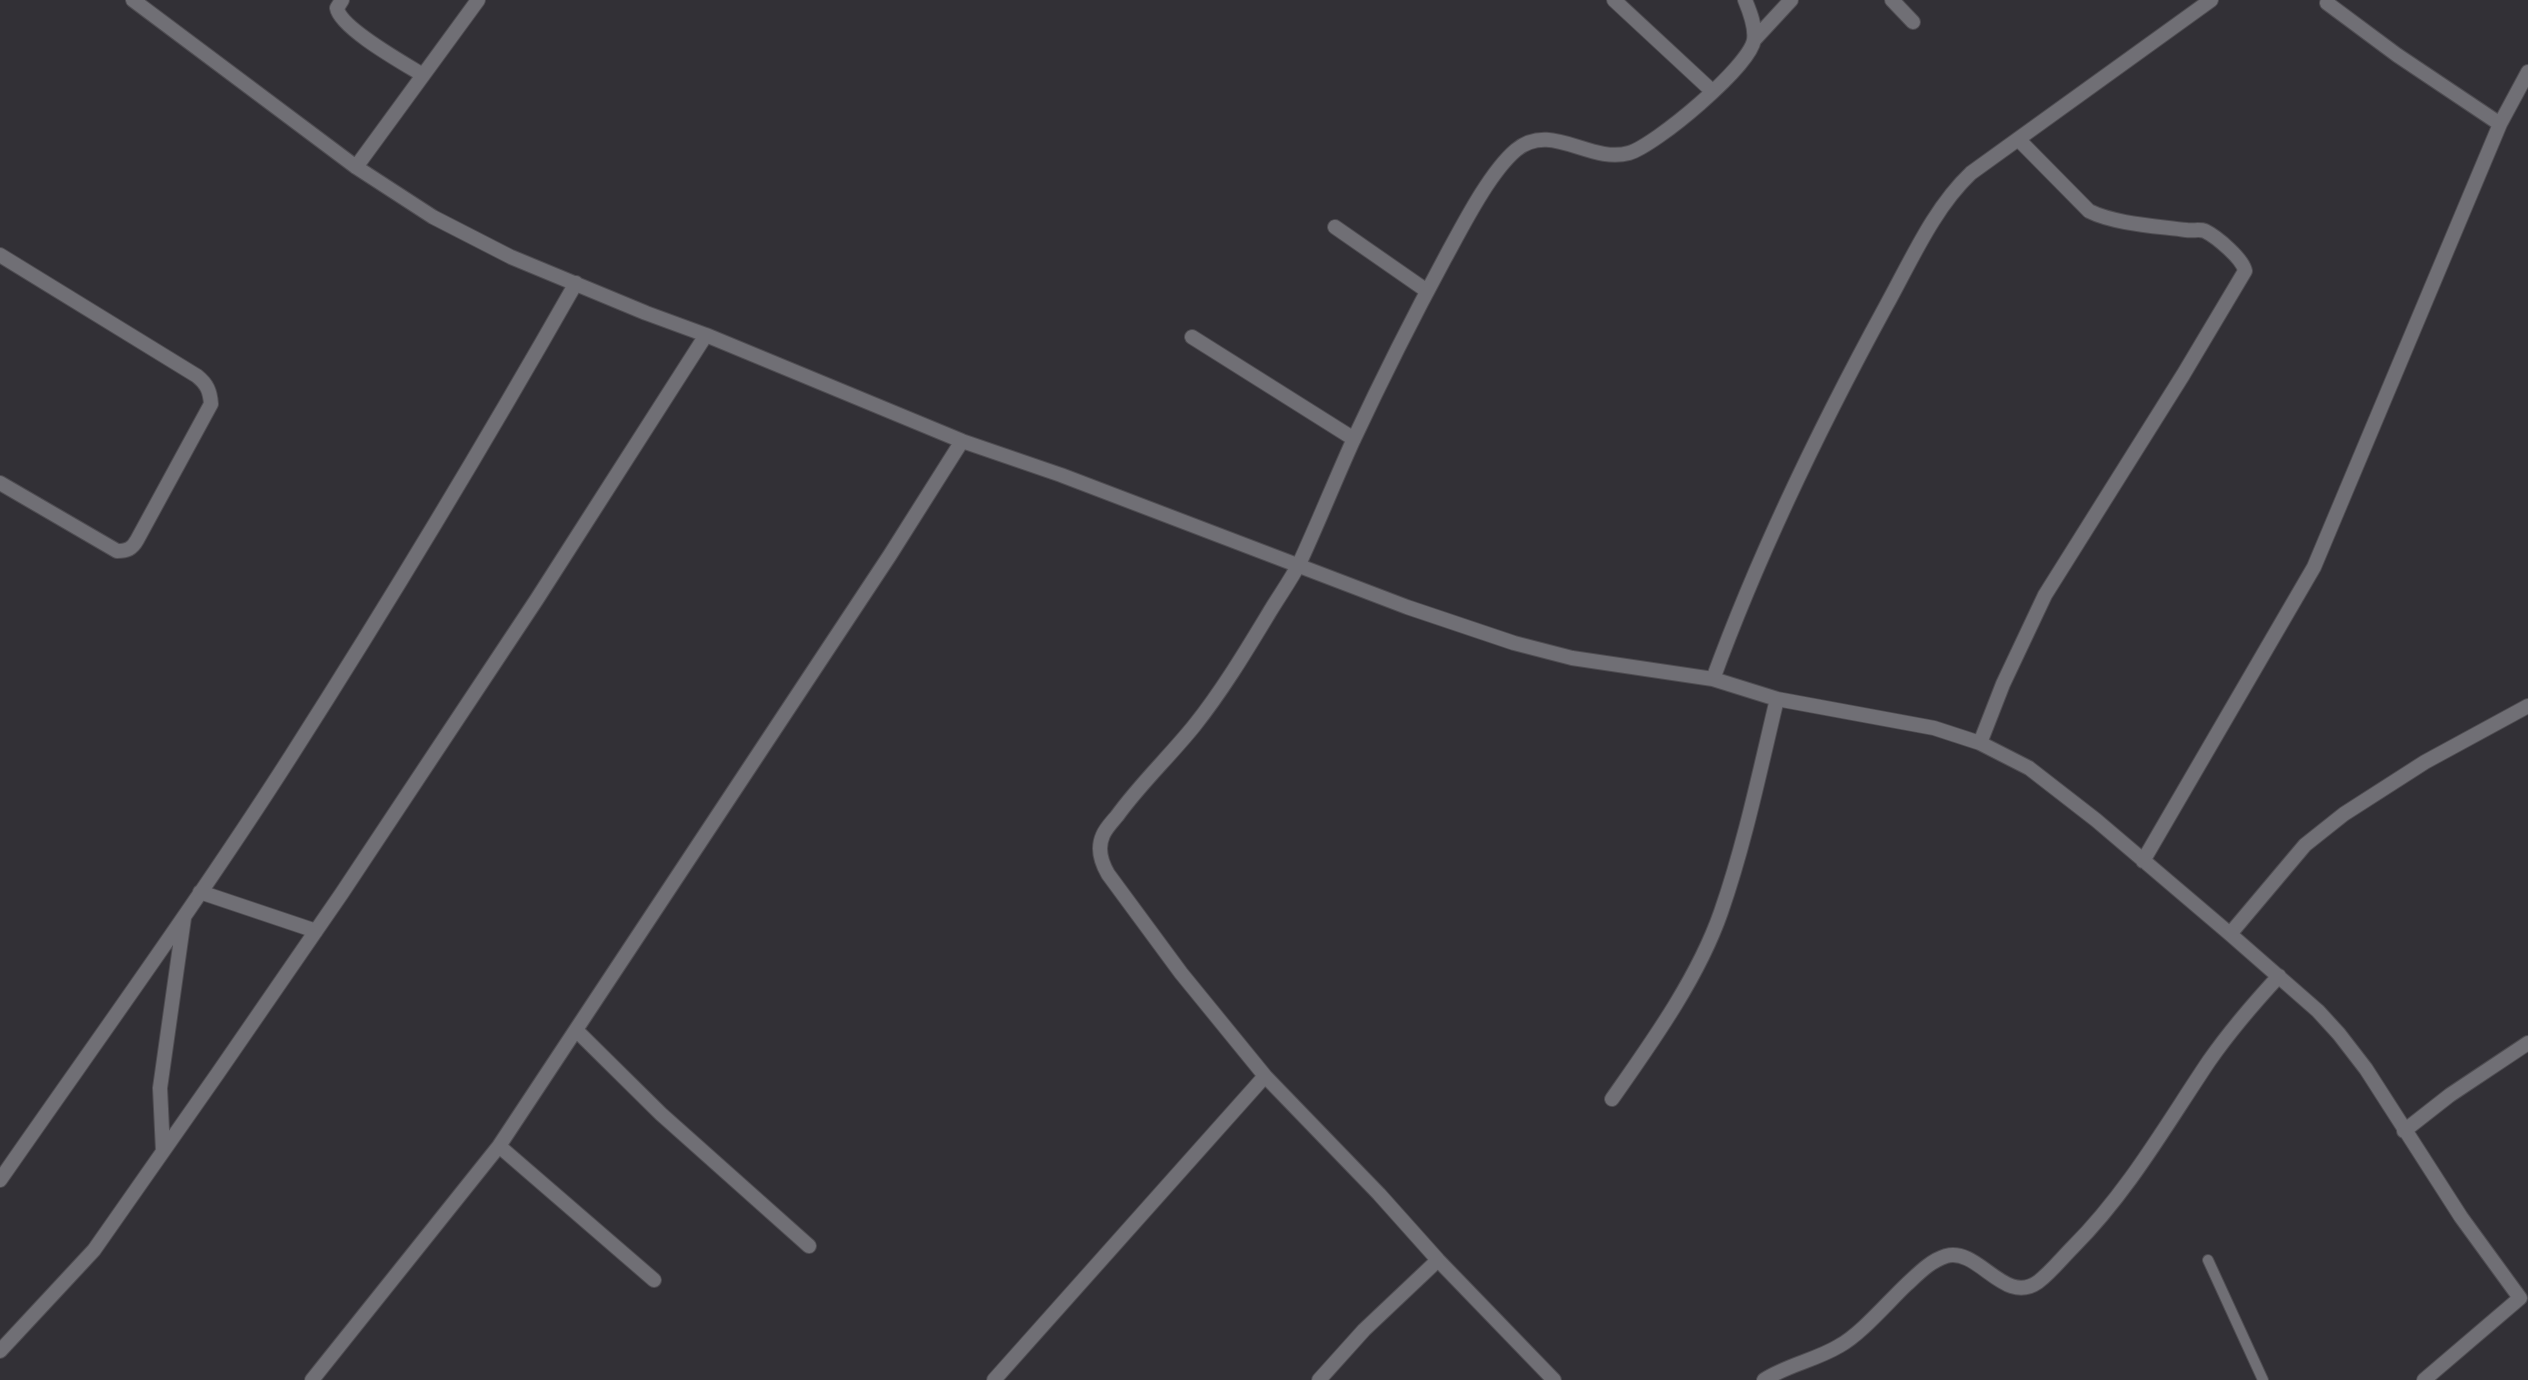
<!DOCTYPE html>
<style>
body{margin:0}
canvas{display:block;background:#323036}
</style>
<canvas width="2528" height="1380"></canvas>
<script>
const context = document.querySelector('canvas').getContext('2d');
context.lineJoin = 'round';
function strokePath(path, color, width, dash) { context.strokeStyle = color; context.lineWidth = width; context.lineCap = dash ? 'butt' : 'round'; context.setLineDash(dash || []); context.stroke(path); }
const service = new Path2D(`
 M2208 1260 2263 1380`);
const minor = new Path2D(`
 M133 0 356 167 433 217 511 257 646 313 706 335 962 441 1061 475 1407 607 1514 643 1572 658 1713 679 1777 699 1934 728 1980 743 2029 768 2096 820 2230 934 2318 1011 2339 1034 2366 1069 2461 1217 2520 1298 2424 1380
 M342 0 337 8C340 28 405 64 423 75
 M1614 0 1712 91
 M1892 0 1913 22
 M2327 3 2397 55 2500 124
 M1754 40 1791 0
 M356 167 478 0
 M1335 227 1427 291
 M0 255 197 376C207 384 210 391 211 404L137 540C132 549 127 551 117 551L0 483
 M1192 337 1354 439
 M1713 679C1760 550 1820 427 1886 306 1911 261 1933 209 1971 173L2211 0
 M1980 743 2003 684 2045 595 2183 375 2245 271C2243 259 2217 237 2205 231 2200 229 2193 231 2186 230 2157 226 2115 224 2089 211L2018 139
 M2143 861 2314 567 2500 124 2528 72
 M200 892 316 931
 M2230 934 2305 845 2344 814 2425 762 2528 706
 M576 1030 661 1114 809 1246
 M1612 1099C1652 1042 1698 978 1721 912 1745 843 1760 770 1777 699
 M2404 1131 2450 1095 2528 1043
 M499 1146 654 1280
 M163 1151 160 1088 184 918
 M0 1180C98 1039 199 900 291 756 390 601 485 443 576 283
 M0 1351 94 1250 218 1073 342 893 537 599 706 335
 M312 1380 499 1146 890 555 962 441
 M994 1380 1265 1076
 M1319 1380 1364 1330 1438 1260
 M1554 1380 1438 1260 1379 1194 1265 1076 1181 973 1108 874C1101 862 1097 848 1103 835 1106 828 1112 822 1117 816 1140 784 1169 757 1194 726 1222 691 1246 651 1269 613 1279 596 1291 580 1300 562 1318 523 1334 483 1352 443 1381 381 1412 319 1445 258 1462 227 1489 173 1516 150 1551 121 1590 164 1629 153 1656 145 1749 67 1754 40 1756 27 1750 12 1745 0
 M1764 1380C1787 1365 1816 1360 1839 1346 1861 1334 1888 1302 1906 1285 1918 1274 1930 1261 1946 1256 1979 1247 2004 1306 2038 1282 2051 1272 2062 1258 2073 1247 2128 1192 2166 1125 2209 1061 2230 1031 2254 1003 2279 976`);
strokePath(service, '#4f4d52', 12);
strokePath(minor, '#4f4d52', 16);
strokePath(service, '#706f75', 10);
strokePath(minor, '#706f75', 14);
</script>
